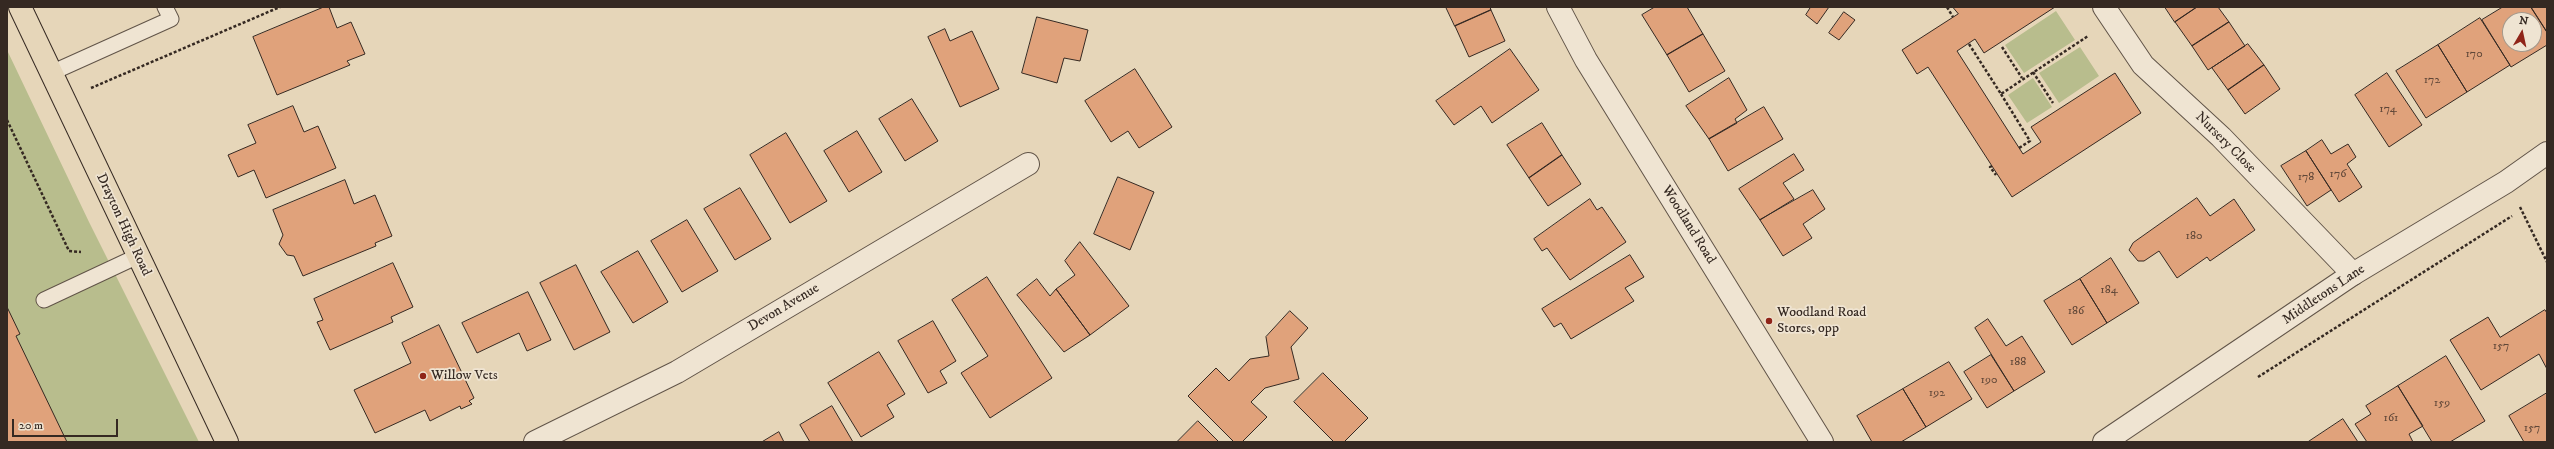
<!DOCTYPE html>
<style>
body{margin:0}
#map{position:relative;width:2554px;height:449px;overflow:hidden;background:#e6d6b9;font-family:"IM FELL DW Pica",serif}
canvas{display:block}
.frame{position:absolute;inset:0;border:8px solid #352922;pointer-events:none}
.north{position:absolute;left:2502px;top:12px;width:40px;height:40px;box-sizing:border-box;background:#efe4d2;border:1px solid #a5998c;border-radius:50%;rotate:9deg;font-size:11px;font-weight:700;line-height:16px;text-align:center;color:#352922}
.north::after{content:'';display:block;margin:auto;width:14px;height:18px;background:#8f2418;clip-path:polygon(50% 0,100% 100%,50% 72%,0 100%)}
.scale{position:absolute;left:12px;top:419px;width:106px;height:18px;box-sizing:border-box;border:2px solid #352922;border-top:0;padding-left:5px;font-size:12px;line-height:14px;white-space:nowrap;color:#352922;-webkit-text-stroke:3px #efe4d2;paint-order:stroke}
</style>
<div id="map">
<canvas width="2554" height="449"></canvas>
<div class="frame"></div>
<div class="north">N</div>
<div class="scale">20 m</div>
</div>
<script>
const context = document.querySelector('canvas').getContext('2d');
context.lineJoin = 'round';
function paint(path, color) { context.fillStyle = color; context.fill(path, 'evenodd'); }
function strokePath(path, color, width, dash) { context.strokeStyle = color; context.lineWidth = width; context.lineCap = dash ? 'butt' : 'round'; context.setLineDash(dash || []); context.stroke(path); }
function drawText(font, color, halo, rows, align = 'center') {
  context.font = font + ' "IM FELL DW Pica",serif'; context.lineWidth = 3.5; context.setLineDash([]); context.textBaseline = 'middle'; context.strokeStyle = halo; context.fillStyle = color; for (const [text, x, y, turn = 0] of rows) {
    context.save(); context.translate(x, y); context.rotate((+turn || 0) * Math.PI / 180); context.textAlign = isNaN(turn) ? turn : align; if (halo) context.strokeText(text, 0, 0); context.fillText(text, 0, 0); context.restore();
  }
}
paint(new Path2D(`
 M2056 11 2075 40 2024 73 2005 45Z
 M2080 47 2099 76 2059 103 2039 73Z
 M7 50 89 222 199 442H7Z
 M2033 78 2052 107 2027 123 2008 95Z`), '#b8bd8d');
const building = new Path2D(`
 M324 7H329L337 28 351 22 365 54 347 61 350 65 277 95 253 37Z
 M1446 7H1490L1491 10 1455 26Z
 M1655 7H1687L1703 34 1667 55 1642 15Z
 M1811 7H1829L1817 24 1806 15Z
 M1953 7H2055L1984 53 1975 39 1957 51 2023 154 2041 142 2031 127 2115 73 2141 113 2012 197 1928 67 1917 74 1902 50 1958 14Z
 M2165 7H2197L2175 22Z
 M2197 7H2218L2229 22 2192 46 2175 22Z
 M2503 7H2531L2547 32V45L2511 67 2482 20ZM2510 20H2534V44H2510Z
 M2531 7H2547V32Z
 M1491 10 1505 41 1469 57 1455 26Z
 M1844 12 1855 20 1839 40 1829 33Z
 M1037 17 1088 30 1080 61 1064 58 1057 83 1022 73Z
 M2480 18 2510 65 2467 92 2438 45Z
 M2229 22 2245 46 2208 70 2192 46Z
 M945 29 950 41 972 31 999 89 960 107 928 37Z
 M1703 34 1725 71 1689 92 1667 55Z
 M2248 44 2264 65 2228 90 2212 68Z
 M2438 45 2467 92 2426 118 2396 71Z
 M1510 49 1539 90 1492 123 1481 106 1454 125 1436 101Z
 M2264 65 2280 89 2245 114 2228 90Z
 M1135 69 1172 127 1139 148 1128 131 1111 142 1085 101Z
 M2387 73 2422 125 2389 147 2355 95Z
 M1729 78 1747 110 1735 119 1737 123 1709 139 1686 106Z
 M912 99 938 141 905 161 879 119Z
 M293 106 304 132 318 126 336 168 266 198 254 170 238 177 228 155 256 143 248 125Z
 M1764 107 1783 139 1728 171 1709 139Z
 M1542 123 1562 155 1529 178 1507 145Z
 M857 131 882 172 849 192 824 151Z
 M786 133 827 201 790 223 750 155Z
 M2322 140 2331 154 2348 144 2356 157 2347 164 2362 187 2339 202 2306 151Z
 M2306 151 2331 190 2307 206 2281 166Z
 M1794 154 1804 170 1783 183 1794 199 1760 220 1739 189Z
 M1562 155 1581 184 1548 206 1529 178Z
 M1118 177 1154 192 1130 250 1094 234Z
 M345 180 354 204 375 195 392 236 375 243 376 246 303 276 294 256 287 255 279 244 283 235 273 210Z
 M740 188 771 239 735 260 704 209Z
 M1813 190 1825 209 1803 224 1812 238 1783 256 1760 220Z
 M2197 198 2210 216 2234 199 2255 230 2210 261 2207 257 2177 278 2159 251 2144 261H2138L2129 250 2133 243Z
 M1590 199 1597 210 1602 207 1626 242 1570 280 1547 248 1542 251 1534 239Z
 M687 220 718 271 682 292 651 241Z
 M1080 242 1129 306 1090 335 1056 289 1075 275 1065 261Z
 M638 251 668 302 633 323 601 272Z
 M1630 255 1644 277 1625 288 1634 301 1571 339 1561 323 1554 327 1542 309Z
 M2111 258 2139 303 2107 323 2080 279Z
 M393 263 413 307 391 317 393 322 330 350 317 322 323 320 314 299Z
 M576 265 610 332 574 350 540 283Z
 M987 277 1052 378 990 418 961 373 988 356 952 300Z
 M1037 279 1050 296 1056 289 1090 335 1064 352 1017 295Z
 M2080 279 2107 323 2072 345 2044 301Z
 M528 292 551 340 527 351 519 333 477 353 462 323Z
 M7 307 20 334 16 336 67 442H7Z
 M2545 310 2547 313V369L2539 354 2481 390 2450 340 2488 317 2500 337Z
 M1290 311 1308 328 1291 347 1299 379 1265 388 1251 402 1267 417 1242 442H1234L1188 396 1216 368 1229 381 1250 359 1269 356 1266 337Z
 M1988 319 2006 346 2022 336 2045 372 2014 391 1975 328Z
 M933 321 956 361 940 371 947 383 928 393 898 341Z
 M439 325 474 398 469 401 472 404 461 409 460 406 430 421 425 410 375 433 354 390 411 363 402 343Z
 M879 352 905 394 887 405 894 417 861 437 828 383Z
 M1991 355 2014 391 1987 408 1964 372Z
 M2446 356 2485 421 2450 442H2432L2398 386Z
 M1949 362 1972 399 1926 427 1903 389Z
 M1323 373 1368 418 1344 442H1334L1294 402Z
 M2398 386 2423 426 2409 434 2413 442H2367L2355 424 2371 414 2366 406Z
 M1903 389 1926 427 1901 442H1872L1857 416Z
 M2547 393V442H2524L2509 416Z
 M832 406 853 442H810L800 425Z
 M2343 419 2358 442H2308Z
 M1198 421 1219 442H1177Z
 M779 432 784 442H762Z`);
paint(building, '#e0a27b');
strokePath(building, '#352922', 1);
const service = new Path2D(`
 M51 73 171 19 165 7
 M44 300 138 256`);
const minor = new Path2D(`
 M1558 7 1586 60 1822 442
 M2104 7 2143 65 2221 137 2353 274
 M535 442 677 372 1028 164`);
const tertiary = new Path2D(`
 M2104 442 2353 274 2506 182 2547 153`);
const primary = new Path2D(`
 M20 7 227 442`);
strokePath(service, '#615448', 17);
strokePath(minor, '#615448', 24);
strokePath(tertiary, '#615448', 24);
strokePath(primary, '#352922', 24);
strokePath(new Path2D(`
 M1947 7 1953 17
 M1969 44 2001 94 2088 36
 M2002 47 2022 78
 M2033 72 2053 103
 M91 88 280 7
 M2001 94 2030 141 2019 148
 M7 120 69 251 81 252
 M1992 166 1990 167 1996 175
 M2520 207 2547 262
 M2258 377 2512 216`), '#352922', 2.5, [3, 2]);
strokePath(service, '#efe4d2', 15);
strokePath(minor, '#efe4d2', 22);
strokePath(tertiary, '#efe4d2', 22);
strokePath(primary, '#e6d6b9', 22);
for (const [x, y, r, color] of [
 [1769,321,4,"#8f2418"],
 [423,376,4,"#8f2418"]
]) { const dot = new Path2D(); dot.arc(x, y, r, 0, 2 * Math.PI); context.fillStyle = color; context.fill(dot); strokePath(dot, '#efe4d2', 1.5); }
drawText('12px', '#604738', null, [
 ["170",2474,55],
 ["172",2432,81],
 ["174",2388,110],
 ["176",2338,175],
 ["178",2306,178],
 ["180",2194,237],
 ["184",2109,291],
 ["186",2076,312],
 ["157",2501,347],
 ["188",2018,363],
 ["190",1989,381],
 ["192",1937,394],
 ["159",2442,404],
 ["161",2391,419],
 ["157",2532,429]
]);
drawText('14px', '#352922', '#efe4d2', [
 ["Nursery Close",2225,143,45],
 ["Drayton High Road",123,225,65],
 ["Woodland Road",1688,225,58],
 ["Middletons Lane",2324,295,-34],
 ["Devon Avenue",784,308,-31]
]);
drawText('14px', '#352922', '#efe4d2', [
 ["Woodland Road",1777,313],
 ["Stores, opp",1777,329],
 ["Willow Vets",431,376]
], 'left');
</script>
